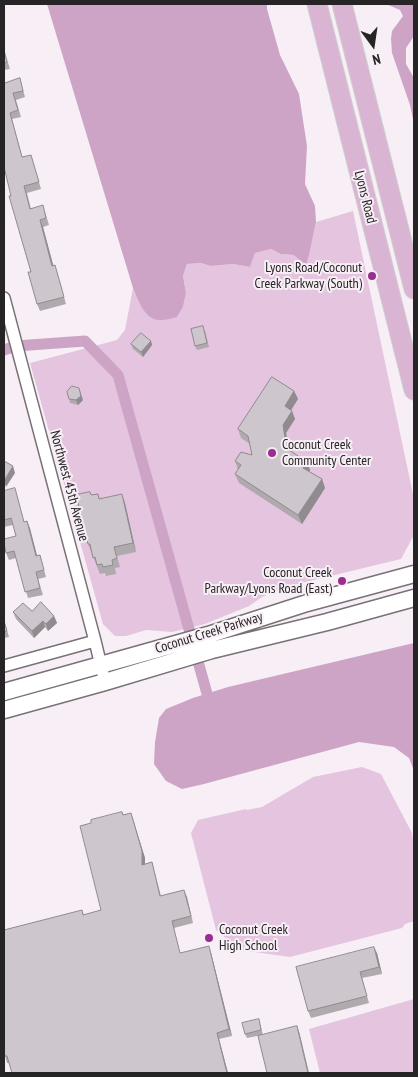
<!DOCTYPE html>
<style>
body{margin:0}
#map{position:relative;width:418px;height:1077px;overflow:hidden;background:#f7eff5;font-family:"PT Sans Narrow",sans-serif}
canvas{display:block}
.frame{position:absolute;inset:0;border:5px solid #272426;pointer-events:none}
.north{position:absolute;left:348px;top:20px;width:50px;height:50px;-webkit-text-stroke:4px #f7eff5;paint-order:stroke;rotate:166deg;font-size:14px;font-weight:700;line-height:20px;text-align:center;color:#272426}
.north::after{content:'';display:block;margin:auto;width:18px;height:22px;background:#272426;clip-path:polygon(50% 0,100% 100%,50% 72%,0 100%)}
</style>
<div id="map">
<canvas width="418" height="1077"></canvas>
<div class="frame"></div>
<div class="north">N</div>
</div>
<script>
const context = document.querySelector('canvas').getContext('2d');
context.lineJoin = 'round';
function paint(path, color) { context.fillStyle = color; context.fill(path, 'evenodd'); }
function strokePath(path, color, width, dash) { context.strokeStyle = color; context.lineWidth = width; context.lineCap = dash ? 'butt' : 'round'; context.setLineDash(dash || []); context.stroke(path); }
function drawText(font, color, halo, rows, align = 'center') {
  context.font = font + ' "PT Sans Narrow",sans-serif'; context.lineWidth = 4; context.setLineDash([]); context.textBaseline = 'middle'; context.strokeStyle = halo; context.fillStyle = color; for (const [text, x, y, turn = 0] of rows) {
    context.save(); context.translate(x, y); context.rotate((+turn || 0) * Math.PI / 180); context.textAlign = isNaN(turn) ? turn : align; if (halo) context.strokeText(text, 0, 0); context.fillText(text, 0, 0); context.restore();
  }
}
paint(new Path2D(`
 M353 211 414 499V535L401 559 285 587 262 597 249 606 205 624 172 632 146 630 126 636H115L103 624 30 363 117 340 125 330 133 288 140 304 177 317 183 307 186 293 183 276 187 264 201 263 211 266 233 264 250 267 255 253 271 249C288 258 293 255 310 251L316 222Z
 M362 767 381 774 412 833 414 846V921L405 924 402 928 290 957 240 950 216 930 191 833 198 820 246 809 247 810 262 807 313 777Z
 M414 999V1073H320L309 1029Z`), '#e4c4de');
paint(new Path2D(`
 M47 4H267V9L280 55 299 94 307 146 305 184 315 206 316 222 310 251 306 265 294 255 281 254 271 249 255 253 250 267 233 264 211 266 201 263 187 264 183 276 186 293 183 307 177 317C172 318 166 320 161 320 145 321 138 300 133 288Z
 M386 4H414V36L406 48V64L414 78V124L410 105 392 53 391 39 392 31 403 16 400 10Z
 M414 643V771L409 758 394 747 359 742 204 784 182 789 166 781 154 764 155 742 159 718 166 709 193 698 228 687Z`), '#cda4c6');
strokePath(new Path2D(`
 M4 350 16 346 85 341 118 375 211 708`), '#cda4c6', 11);
const street = new Path2D(`
 M4 298 95 641 105 682
 M4 666 95 641`);
const secondary = new Path2D(`
 M4 692 208 635 307 603 414 574
 M4 710 105 682 212 650 327 622 414 598`);
const primary = new Path2D(`
 M317 4 414 390
 M342 4 414 289`);
strokePath(street, '#787176', 14);
strokePath(secondary, '#787176', 19);
strokePath(primary, '#cfcfcf', 21);
strokePath(street, '#fff', 11);
strokePath(secondary, '#fff', 16);
strokePath(primary, '#d9b5d3', 19);
paint(new Path2D(`
 M4 50 10 69 4 70Z
 M4 78 5 83 20 78 25 97 16 100 21 117 12 119 22 157 31 155 41 189 27 193 31 209 45 212 49 225 43 227 53 265 57 272 66 304 40 311 37 304 31 272 4 167Z
 M205 330 209 347 197 350 195 346Z
 M151 341 152 345 143 357 133 349 131 344Z
 M294 391 298 399 291 410 295 419 286 433 287 439 290 441 293 450 292 452 307 462 310 470V472L322 479 325 488 302 524 239 483 235 474 238 470 235 461 252 455 250 444 241 438 238 429Z
 M69 399 83 400 78 405 70 403Z
 M4 491 17 495 24 522 27 521 37 556 40 555 46 577 38 579 43 595 28 598 16 558 9 560 6 553 16 536 13 525 4 527Z
 M98 494 100 499 125 503 136 552 117 556 120 567 115 568 116 574 106 576 105 573 100 574 88 544 91 495Z
 M32 611 54 616 57 623 48 631 45 627 34 638 16 619 13 612Z
 M4 620 9 637 4 638Z
 M122 812 123 815 131 813 145 858V864L152 862 161 896 184 890 193 923 174 928 180 953H211L232 1036 219 1039 228 1073H12L9 1063H7L4 1052 82 910 84 915 101 910 91 823Z
 M377 953 382 974 362 978 369 1003 311 1018 308 1011Z
 M259 1019 263 1035 297 1026 300 1035H262L247 1038 245 1034Z`), '#b0aaaf');
paint(new Path2D(`
 M40 220 43 227 55 272 52 266Z
 M151 341 152 345 143 357 141 352Z
 M79 388 83 400 78 405 76 400Z
 M294 391 298 399 288 415 285 406Z
 M292 411 295 419 286 433 288 444 290 441 293 450 289 456 286 448 285 438 283 425Z
 M307 462 310 470 307 476 303 468Z
 M13 466 15 473 6 487 4 481Z
 M322 479 325 488 302 524 298 515Z
 M122 494 125 503 136 552 133 543Z
 M27 521 30 528 39 563 36 556Z
 M54 616 57 623 48 631 46 624Z
 M43 621 45 627 34 638 32 631Z
 M131 813 145 858V872L142 865Z
 M184 890 187 897 193 923 191 916Z
 M209 946 211 953 232 1036 229 1029Z
 M374 947 377 953 382 974 379 967Z
 M297 1026 300 1035 309 1073H308Z
 M217 1033 219 1039 228 1073H227Z`), '#908b8f');
const building = new Path2D(`
 M4 50 7 62 4 63Z
 M20 78 23 91 13 93 18 110 10 113 22 157 31 155 39 182 24 186 30 209 43 205 46 218 40 220 52 266 55 265 64 297 37 304 28 272H31L9 196H11L4 167V80V83Z
 M203 326 207 343 195 346 191 329Z
 M141 333 151 341 141 352 131 344Z
 M272 377 294 391 285 406 292 411 283 425 285 438 290 441 286 448 307 462 303 468 322 479 298 515 235 474 241 465 235 461 241 452 252 455 248 436 238 429Z
 M72 386 79 388 81 396 76 400 69 399 67 392Z
 M4 461 13 466 4 481Z
 M15 488 24 522 27 521 36 556 40 555 44 570 36 572 40 588 25 592 14 551 6 553 4 543V539L16 536 11 518 4 520V491Z
 M90 492 91 495 98 494 99 499 122 494 133 543 114 547 117 558 112 560 113 565 103 567 102 564 97 565 95 557 93 558 90 544H88L76 495Z
 M41 602 54 616 46 624 43 621 32 631 13 612 23 603 32 611Z
 M4 621 7 631 4 632Z
 M122 812 123 815 131 813 142 851V865L152 862 160 896 184 890 191 916 172 921 180 953 209 946 229 1029 217 1033 227 1073H12L7 1056H5L4 1052V930L82 910 83 915 101 910 80 826 91 823V820Z
 M374 947 379 967 360 972 367 996 308 1011 296 967Z
 M259 1019 261 1030 245 1034 242 1023Z
 M297 1026 308 1073H267L258 1036Z`);
paint(building, '#cdc6cc');
strokePath(building, '#908b8f', 1);
for (const [x, y, r, color] of [
 [372,276,5,"#9a2e8f"],
 [272,453,5,"#9a2e8f"],
 [342,581,5,"#9a2e8f"],
 [209,938,5,"#9a2e8f"]
]) { const dot = new Path2D(); dot.arc(x, y, r, 0, 2 * Math.PI); context.fillStyle = color; context.fill(dot); strokePath(dot, '#f7eff5', 2); }
drawText('14px', '#272426', '#f7eff5', [
 ["Lyons Road",365,197,76],
 ["Northwest 45th Avenue",69,486,75],
 ["Coconut Creek Parkway",209,633,-17]
]);
drawText('14px', '#272426', '#f7eff5', [
 ["Lyons Road/Coconut",362,268],
 ["Creek Parkway (South)",362,284],
 ["Coconut Creek",282,445,"left"],
 ["Community Center",282,461,"left"],
 ["Coconut Creek",332,573],
 ["Parkway/Lyons Road (East)",332,589],
 ["Coconut Creek",219,930,"left"],
 ["High School",219,946,"left"]
], 'right');
</script>
